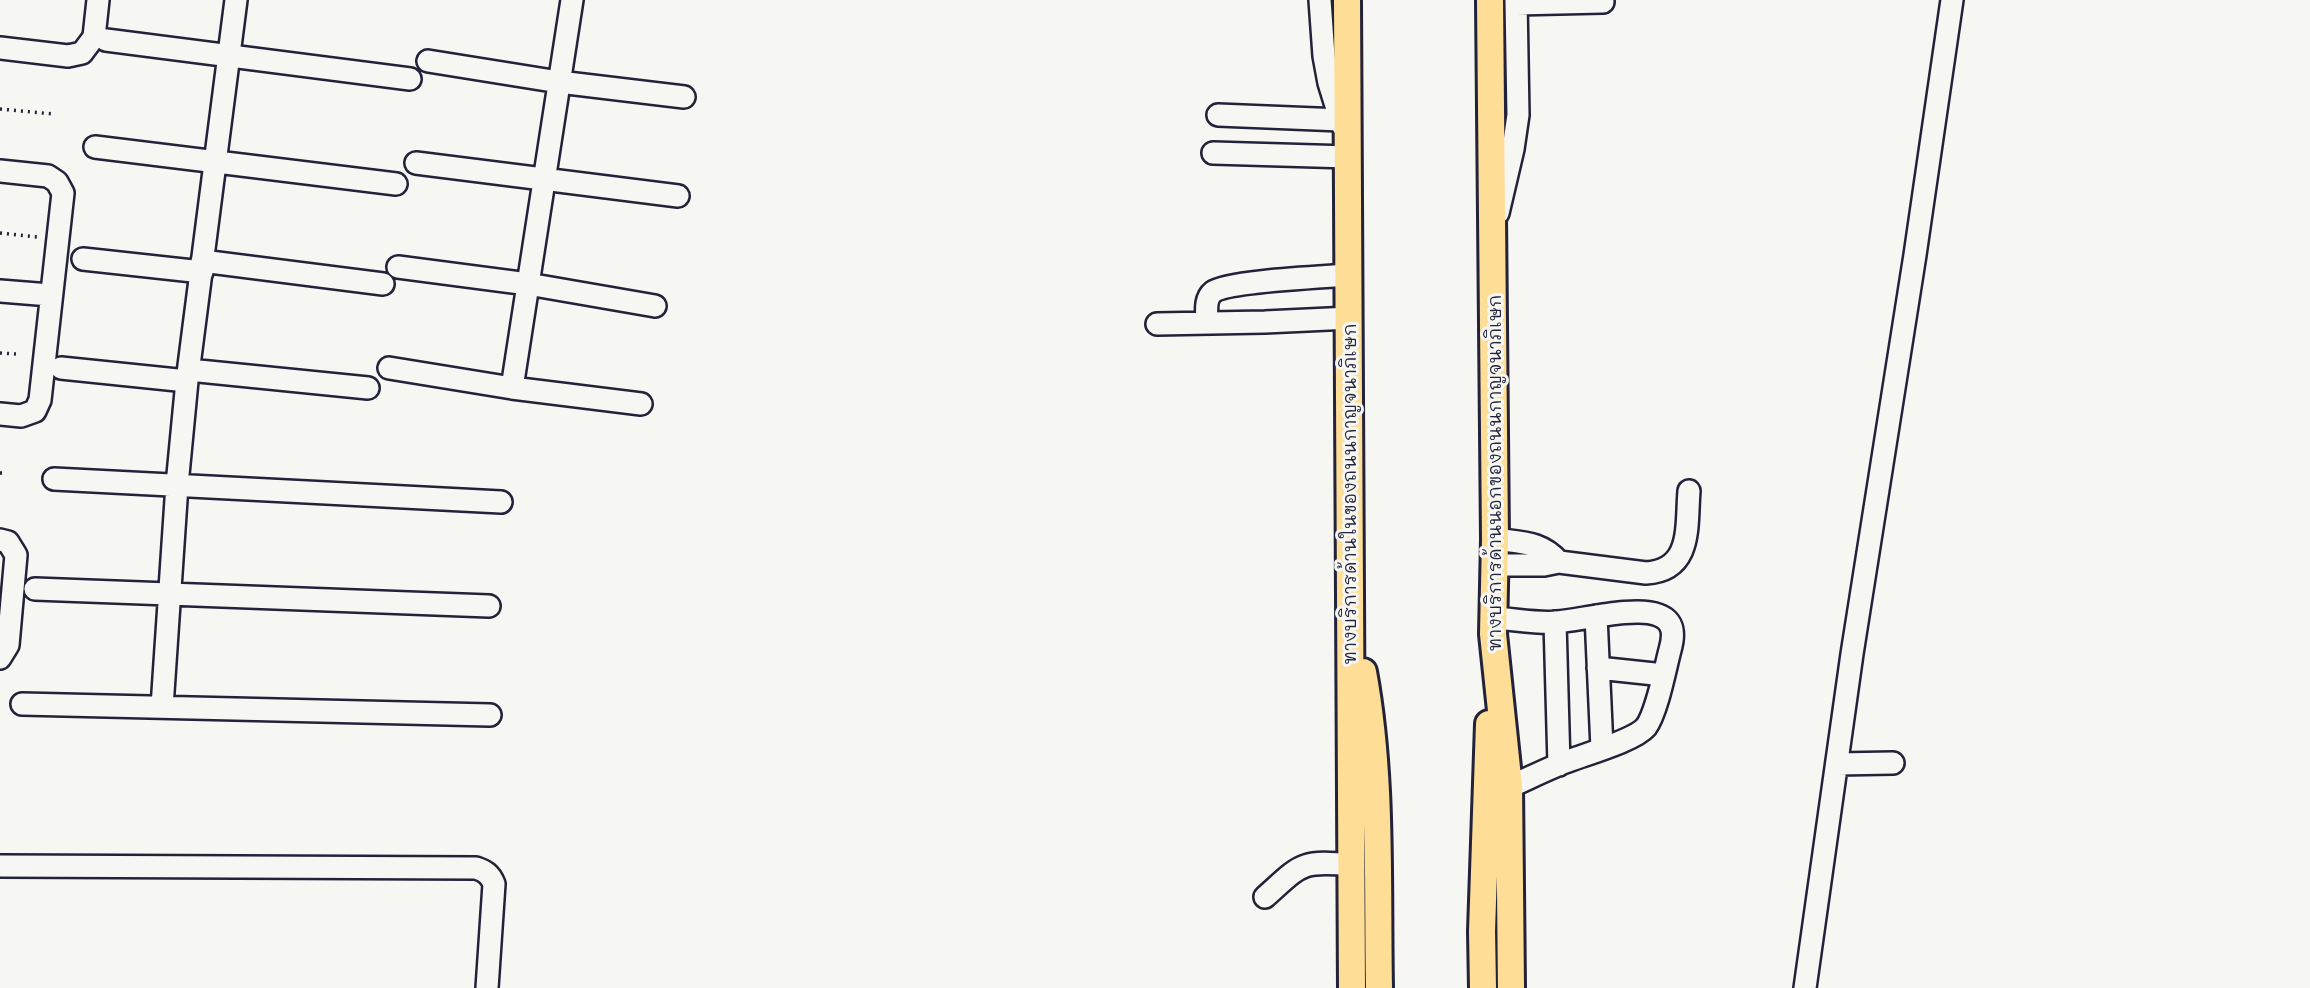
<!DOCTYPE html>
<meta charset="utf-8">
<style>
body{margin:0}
canvas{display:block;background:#f6f6f2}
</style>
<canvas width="2310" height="988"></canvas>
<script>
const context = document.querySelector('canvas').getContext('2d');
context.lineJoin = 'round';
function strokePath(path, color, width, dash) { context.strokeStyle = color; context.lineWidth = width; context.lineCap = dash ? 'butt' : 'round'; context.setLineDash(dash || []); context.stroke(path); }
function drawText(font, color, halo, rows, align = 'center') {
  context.font = font + ' Mali,"Playpen Sans Thai",sans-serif'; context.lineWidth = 6; context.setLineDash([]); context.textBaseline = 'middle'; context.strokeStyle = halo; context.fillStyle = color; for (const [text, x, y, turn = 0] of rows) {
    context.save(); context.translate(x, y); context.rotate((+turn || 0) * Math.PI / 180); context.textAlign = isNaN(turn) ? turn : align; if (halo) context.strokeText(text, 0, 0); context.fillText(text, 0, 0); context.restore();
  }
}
const minor = new Path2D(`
 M1320 0 1324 56 1329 83 1342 125
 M1516 4 1603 2
 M106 40 410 79
 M0 48 68 56 82 53 94 37 98 0
 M428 61 559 82 684 97
 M1218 115 1341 120
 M95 147 396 184
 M1213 153 1349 157
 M416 163 678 196
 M0 171 48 176 57 182 63 193 40 400 35 411 21 416 0 414
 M1498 213 1513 149 1518 115 1516 0
 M83 259 202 272
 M202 261 383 284
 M398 267 528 284 655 306
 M0 291 50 295
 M1207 323C1207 314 1204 299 1213 292 1228 281 1325 277 1349 275
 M1157 324 1265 322 1350 318
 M61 368 187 381
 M389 368 512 388 641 404
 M189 370 368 388
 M512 388 572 0
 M54 479 501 502
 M1495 539C1521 543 1541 541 1559 562
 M0 540 8 542 16 555 8 645 0 658
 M1494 565H1544L1559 562 1646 573C1693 570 1686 526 1689 491
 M35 589 489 606
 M1596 616 1602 748
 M1493 618C1514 619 1537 624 1557 622 1581 620 1636 606 1658 615 1675 621 1674 636 1670 650 1665 669 1657 712 1646 727 1633 742 1578 756 1558 765 1541 772 1525 780 1509 787
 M1555 622 1559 765
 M1598 668 1664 675
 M22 704 490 715
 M162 707 177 485 187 381 236 0
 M1837 764 1893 763
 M0 866 476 868C485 871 490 874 494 884L487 988
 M1265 897C1301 865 1300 860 1351 865
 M1805 988 1852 654 1915 255 1952 0`);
const major = new Path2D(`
 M1347 0 1352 988
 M1490 0 1495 539 1493 634 1509 787 1511 988
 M1363 672C1382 775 1377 883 1379 988
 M1483 988 1482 931 1489 724`);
strokePath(minor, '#22223b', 26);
strokePath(major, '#22223b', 32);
strokePath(new Path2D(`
 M0 109 53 114
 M0 233 37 237
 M0 353 16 354
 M0 473H3`), '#22223b', 3.5, [2, 5]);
strokePath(minor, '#f6f6f2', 21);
strokePath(major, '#fedd96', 26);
drawText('18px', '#22223b', '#f6f6f2', [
 ["ทางบริการด้านนอกของถนนกาญจนาภิเษก",1495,473,-90],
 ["ทางบริการด้านในของถนนกาญจนาภิเษก",1350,494,-90]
]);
</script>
